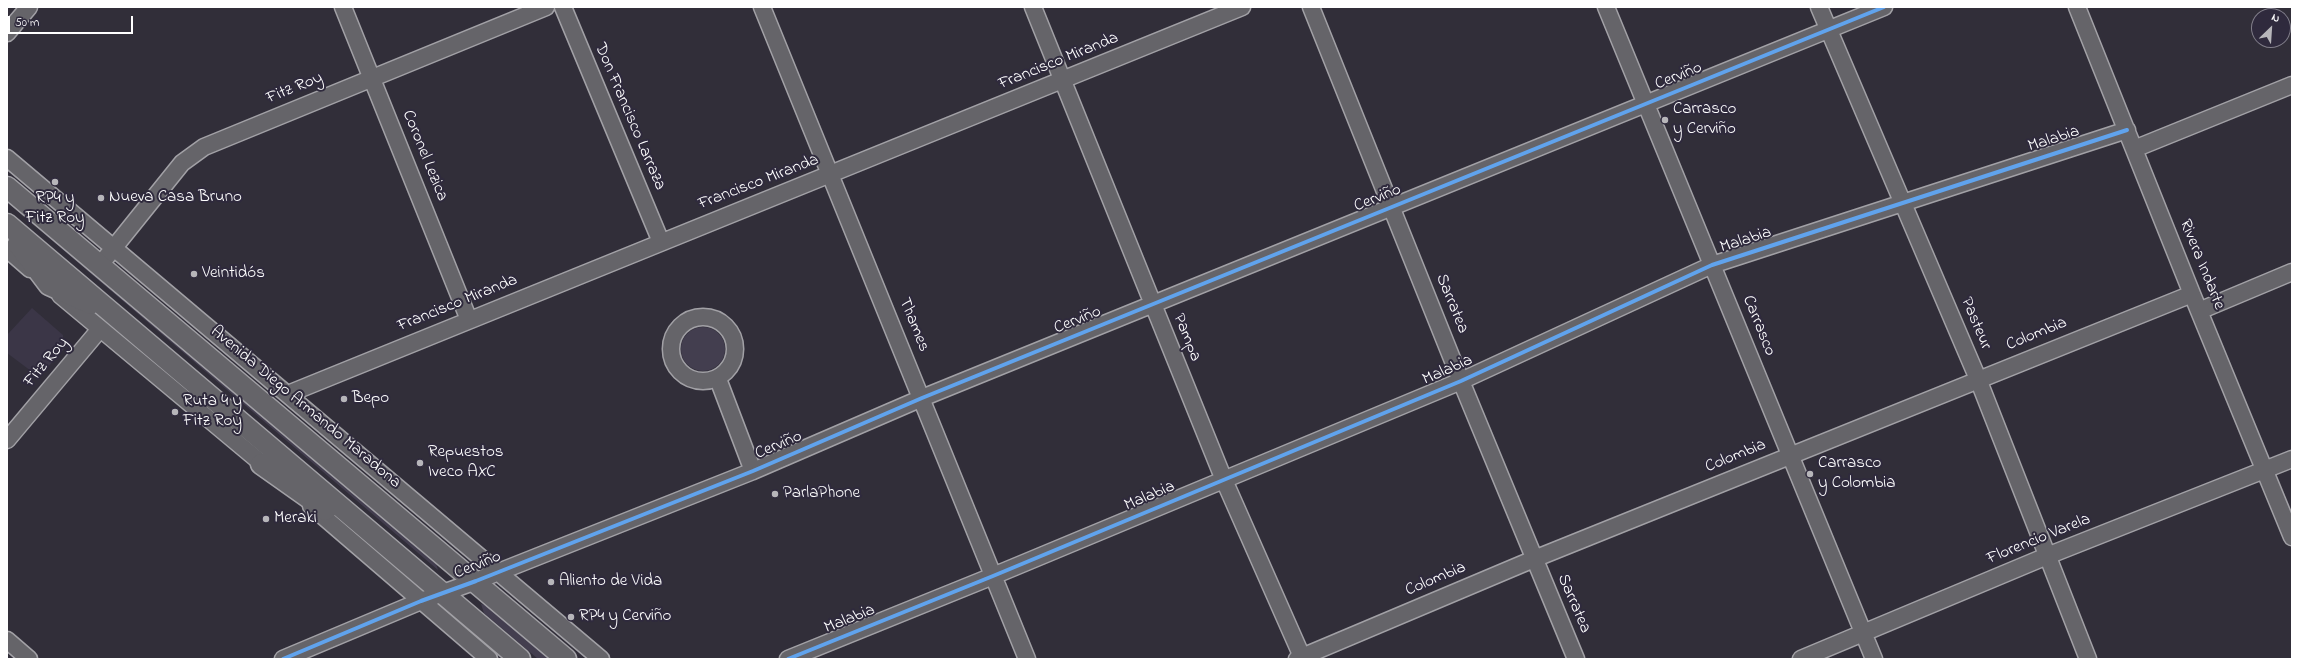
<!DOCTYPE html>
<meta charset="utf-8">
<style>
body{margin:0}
#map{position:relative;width:2299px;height:666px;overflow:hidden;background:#312e39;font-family:"Indie Flower",sans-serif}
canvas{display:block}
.frame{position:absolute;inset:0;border:8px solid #fff;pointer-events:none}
.north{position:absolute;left:2251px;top:8px;width:40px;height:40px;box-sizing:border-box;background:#2f2a3d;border:1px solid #827f8b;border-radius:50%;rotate:25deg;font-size:11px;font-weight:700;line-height:16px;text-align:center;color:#fff}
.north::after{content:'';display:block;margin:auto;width:14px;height:18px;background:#b7b6ba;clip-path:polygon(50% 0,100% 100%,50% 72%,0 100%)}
.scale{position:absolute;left:8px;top:16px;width:125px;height:18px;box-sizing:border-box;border:2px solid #fff;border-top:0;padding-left:5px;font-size:12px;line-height:14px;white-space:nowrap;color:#fff;-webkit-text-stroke:3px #2f2a3d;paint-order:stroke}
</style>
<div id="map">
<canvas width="2299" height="666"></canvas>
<div class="frame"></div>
<div class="north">N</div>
<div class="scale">50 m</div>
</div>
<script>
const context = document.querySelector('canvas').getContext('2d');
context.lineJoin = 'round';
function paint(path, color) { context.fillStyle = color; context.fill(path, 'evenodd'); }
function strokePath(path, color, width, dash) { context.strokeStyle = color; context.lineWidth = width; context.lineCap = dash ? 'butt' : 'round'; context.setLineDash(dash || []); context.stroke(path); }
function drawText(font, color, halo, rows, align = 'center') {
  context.font = font + ' "Indie Flower",sans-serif'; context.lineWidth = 4; context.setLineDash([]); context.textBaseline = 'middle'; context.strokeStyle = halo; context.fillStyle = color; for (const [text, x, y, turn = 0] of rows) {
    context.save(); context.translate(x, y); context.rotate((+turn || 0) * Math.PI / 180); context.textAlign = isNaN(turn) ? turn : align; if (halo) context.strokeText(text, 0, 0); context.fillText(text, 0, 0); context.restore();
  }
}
paint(new Path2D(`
 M32 308 63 335 64 349 39 377 7 353V335Z`), '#3b3647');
paint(new Path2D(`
 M7 194 435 560 438 570 7 202Z
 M681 349a22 22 0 1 1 44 0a22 22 0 1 1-44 0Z
 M481 604 489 606 552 659H538L484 613Z`), '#433e4f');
const minor = new Path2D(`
 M343 7 469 320
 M563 7 661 242
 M762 7 1027 659
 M1033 7 1224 480 1303 659
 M1311 7 1461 381 1576 659
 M1606 7 1874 659
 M1819 7 1978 379 2088 659
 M2077 7 2192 294 2292 537
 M7 33 29 7
 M2134 149 2292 85
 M7 158 601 659
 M7 249 30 269
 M100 265 182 163 204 147 546 7
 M60 295 271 471
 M2199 311 2292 272
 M671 349a32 32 0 1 1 64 0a32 32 0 1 1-64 0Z
 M718 379 753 471
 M288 394 1242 7
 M7 440 100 329
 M311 506 489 659
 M7 640 29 659
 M283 659 421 601 476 581 753 471 922 398 1884 7
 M788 659 993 576 1461 381 1712 265 2127 130
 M1297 659 1534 559 2192 294
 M1801 659 2047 556 2292 459`);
const major = new Path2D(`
 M7 187 566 659
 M7 224 520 659
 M18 244 49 285 91 304
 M261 464 326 510`);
strokePath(minor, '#a2a1a6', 19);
strokePath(major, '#a2a1a6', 23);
strokePath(minor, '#656469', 16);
strokePath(major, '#656469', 20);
strokePath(new Path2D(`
 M283 659 421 601 476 581 753 471 922 398 1884 7
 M788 659 993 576 1461 381 1712 265 2127 130`), '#60a3ed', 4);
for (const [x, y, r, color] of [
 [1665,120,4,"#b7b6ba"],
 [55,182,4,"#b7b6ba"],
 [101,198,4,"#b7b6ba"],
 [194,274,4,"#b7b6ba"],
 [344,399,4,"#b7b6ba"],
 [175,412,4,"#b7b6ba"],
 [420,463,4,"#b7b6ba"],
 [1810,474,4,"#b7b6ba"],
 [775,494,4,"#b7b6ba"],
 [266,519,4,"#b7b6ba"],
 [551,582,4,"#b7b6ba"],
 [571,617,4,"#b7b6ba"]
]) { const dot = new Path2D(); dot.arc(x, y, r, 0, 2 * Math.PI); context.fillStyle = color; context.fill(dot); strokePath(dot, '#2f2a3d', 1.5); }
drawText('17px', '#fff', '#2f2a3d', [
 ["Francisco Miranda",1059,62,-22],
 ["Cerviño",1679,77,-22],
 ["Fitz Roy",295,89,-22],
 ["Don Francisco Larraza",629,117,67],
 ["Malabia",2054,140,-18],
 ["Coronel Lezica",424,156,68],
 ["Francisco Miranda",759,183,-21],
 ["Cerviño",1378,199,-22],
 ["Malabia",1746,241,-18],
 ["Rivera Indarte",2201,265,68],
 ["Francisco Miranda",458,304,-22],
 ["Sarratea",1451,304,68],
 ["Cerviño",1078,321,-22],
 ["Pasteur",1975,324,67],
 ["Thames",913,325,68],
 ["Carrasco",1758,326,68],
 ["Colombia",2037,335,-22],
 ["Pampa",1186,338,68],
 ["Fitz Roy",47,363,-50],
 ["Malabia",1448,371,-24],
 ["Avenida Diego Armando Maradona",305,408,40],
 ["Cerviño",779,446,-23],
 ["Colombia",1736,457,-22],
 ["Malabia",1150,497,-23],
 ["Florencio Varela",2039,540,-22],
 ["Cerviño",478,566,-22],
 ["Colombia",1436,580,-23],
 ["Sarratea",1573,604,67],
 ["Malabia",850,620,-22]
]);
drawText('17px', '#fff', '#2f2a3d', [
 ["Carrasco",1673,110],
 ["y Cerviño",1673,130],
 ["Nueva Casa Bruno",109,198],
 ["RP4 y",55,199,"center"],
 ["Fitz Roy",55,219,"center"],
 ["Veintidós",202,274],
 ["Bepo",352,399],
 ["Ruta 4 y",183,402],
 ["Fitz Roy",183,422],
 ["Repuestos",428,453],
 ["Iveco AXC",428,473],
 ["Carrasco",1818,464],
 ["y Colombia",1818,484],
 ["ParlaPhone",783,494],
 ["Meraki",274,519],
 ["Aliento de Vida",559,582],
 ["RP4 y Cerviño",579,617]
], 'left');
</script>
